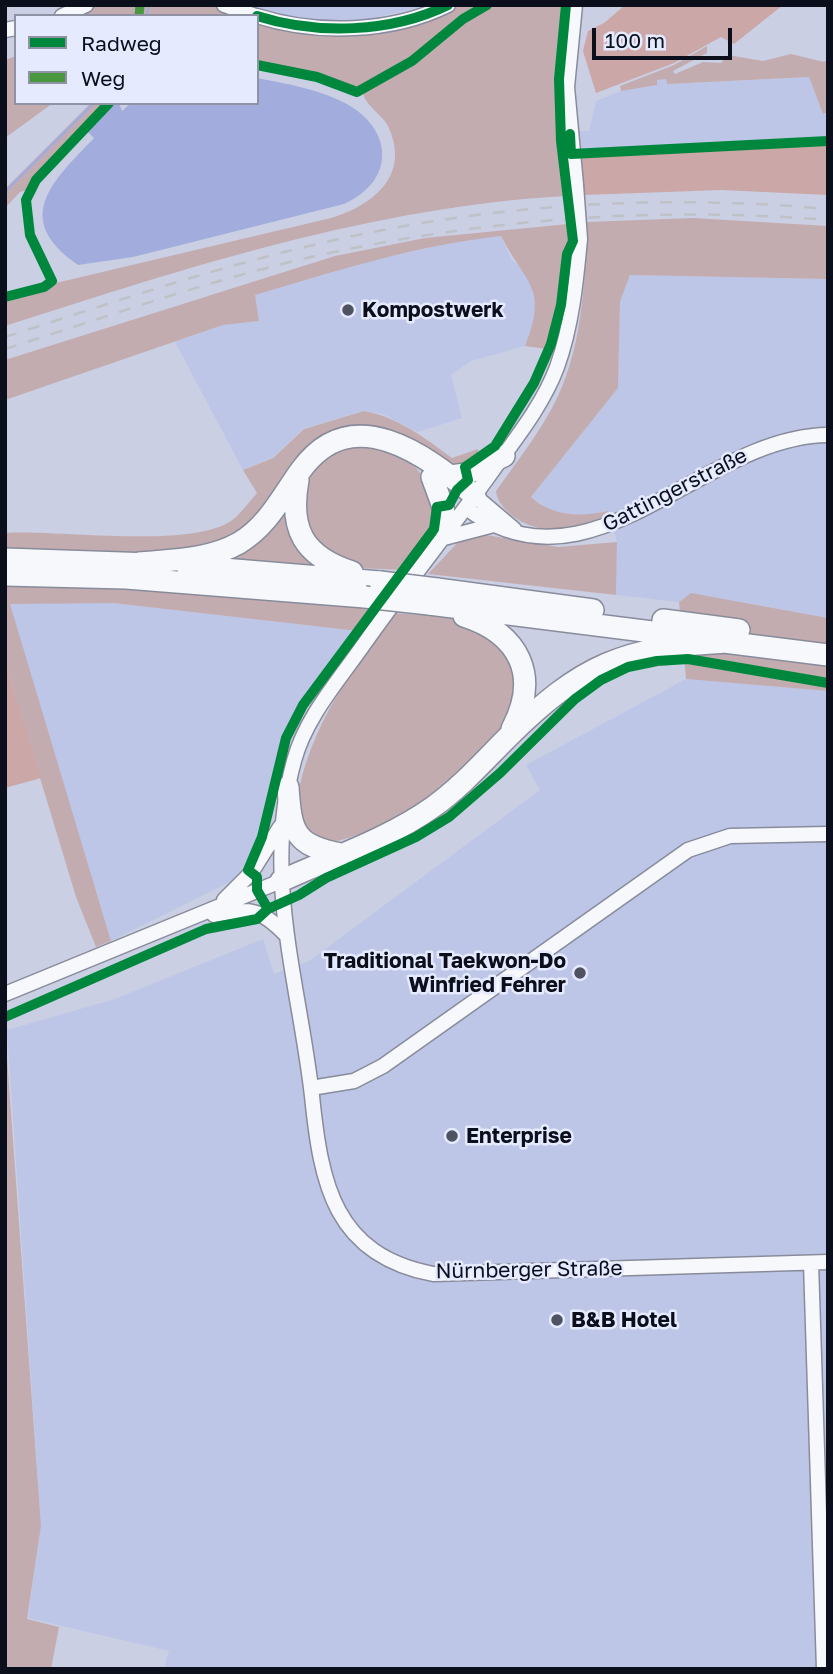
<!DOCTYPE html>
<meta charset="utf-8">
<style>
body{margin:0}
#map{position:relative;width:833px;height:1674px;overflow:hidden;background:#cacfe4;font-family:"Golos Text",sans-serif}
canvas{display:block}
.frame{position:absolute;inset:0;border:7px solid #0b0e1b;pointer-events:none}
.legend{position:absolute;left:14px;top:14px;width:245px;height:91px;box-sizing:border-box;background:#e5eafe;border:2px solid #8e92a3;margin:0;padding:9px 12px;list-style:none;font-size:21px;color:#0b0e1b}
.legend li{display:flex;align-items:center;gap:14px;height:35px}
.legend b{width:35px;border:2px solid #8e92a3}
.scale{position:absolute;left:592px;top:28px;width:140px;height:32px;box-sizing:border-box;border:4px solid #0b0e1b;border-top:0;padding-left:9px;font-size:21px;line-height:24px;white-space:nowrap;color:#0b0e1b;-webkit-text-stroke:5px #e5eafe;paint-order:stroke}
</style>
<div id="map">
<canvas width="833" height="1674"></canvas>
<div class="frame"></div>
<ul class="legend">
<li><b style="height:9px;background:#00873e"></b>Radweg</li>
<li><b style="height:9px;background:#49973e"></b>Weg</li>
</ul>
<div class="scale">100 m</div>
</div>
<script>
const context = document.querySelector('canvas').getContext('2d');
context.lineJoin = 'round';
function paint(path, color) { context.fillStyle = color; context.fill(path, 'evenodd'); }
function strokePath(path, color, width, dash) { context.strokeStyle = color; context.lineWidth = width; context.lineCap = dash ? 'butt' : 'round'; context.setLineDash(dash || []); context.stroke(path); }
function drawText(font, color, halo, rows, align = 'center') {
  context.font = font + ' "Golos Text",sans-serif'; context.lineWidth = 5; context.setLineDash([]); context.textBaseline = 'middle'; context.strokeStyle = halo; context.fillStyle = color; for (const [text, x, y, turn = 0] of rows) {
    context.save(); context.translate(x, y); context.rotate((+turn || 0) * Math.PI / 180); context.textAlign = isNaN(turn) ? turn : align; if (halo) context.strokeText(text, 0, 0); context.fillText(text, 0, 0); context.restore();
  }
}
paint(new Path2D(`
 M243 5H431L360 21 305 22Z
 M809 77 823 114 828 112V139L577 152 576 131H589L596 101 621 91 657 85V80L667 78 668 84Z
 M501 236 511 259 522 268 531 284 537 317 525 346 471 361 451 375 462 418 418 432 383 414 364 411 304 428 273 457 243 470 175 342 223 325 259 321 254 295 371 261 462 240Z
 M630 275 828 279V618L691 593 679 602 616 595 617 542 608 511 584 516 552 511 531 497 618 388 620 302Z
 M9 603H113L358 631 286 741 260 835 242 869 230 882 111 941Z
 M686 679 828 691V1669H164L169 1651 28 1618 41 1526 7 1030 115 999 263 939 274 974 309 961 540 790 526 765Z`), '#bdc6e7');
paint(new Path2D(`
 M97 5H137L136 16H73Z
 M141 5H210L242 16H140Z
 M452 5H480L412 58 360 88 257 64V21L379 28 387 33C413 28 427 16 452 5Z
 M491 5H565L557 85 566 196C372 207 189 267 5 326V299L60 282 331 218C374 205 411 175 388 126 382 114 364 105 363 92L440 43 463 21Z
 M707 46V53L673 71 675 74 703 62 721 63 728 55 763 61 791 54 824 62 828 59V112L823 114 809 77 667 84 666 79 657 80V85L621 91 620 86 674 65Z
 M16 56V103H53L5 138V60Z
 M91 103H107L27 190 20 192 5 208V189Z
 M693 218 828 226V279L630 275 620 302 618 388 531 497C553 517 581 517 608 511L611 523C577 531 533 538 506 510 500 503 497 499 496 491 518 460 542 430 558 396 583 341 585 281 587 222Z
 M568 224 570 242 565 255 561 297 546 349 525 346C549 288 525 283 501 236 417 245 336 271 255 295L259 321 223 325 5 400V360L335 256 425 238Z
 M364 411C398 417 425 438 452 458L478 449 479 458 464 469 347 430 254 527 198 554 5 551V533C57 529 201 551 236 517 243 510 250 501 257 493L243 470 273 458 304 429Z
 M350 441 405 455 431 486 435 516 431 528 401 570 359 568 336 562 302 525C305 478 303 462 350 441Z
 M294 484V519L338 574 214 558Z
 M480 534 558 547 617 542 616 595 428 574 461 539Z
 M5 580 353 605 372 610 358 631 113 603 10 604 111 941 96 947 76 897 5 662Z
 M691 593 828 618V691L686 679 679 602Z
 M424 612 475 622 504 640 520 688C516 699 512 712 506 722 477 776 381 837 321 844L295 819C300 741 348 675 392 613L421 615Z
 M5 1030 41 1526 27 1619 59 1627 51 1669H5Z`), '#c3acb0');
paint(new Path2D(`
 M625 5H783L734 44 721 37 674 63 596 93 583 51 588 31 604 23Z
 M828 142V195L721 190 584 195 577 155Z
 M5 662 41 778 5 788Z`), '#cba7a8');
paint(new Path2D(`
 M257 78C287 84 318 89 345 103 394 129 396 181 344 204L133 257 78 265C10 218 54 180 94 138L85 129 111 103H119L122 111 131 103H257Z`), '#a2addd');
strokePath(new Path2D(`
 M147 16 149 5
 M5 192 94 103`), '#a2addd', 2.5);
const minor = new Path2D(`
 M224 5 256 16
 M575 5 567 87 576 185
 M62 16 86 5
 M257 16C317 35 391 33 448 5
 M5 30 16 28
 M580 239C576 282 572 325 557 367 544 402 520 433 498 463 455 524 407 583 364 644 339 680 305 718 294 761 262 876 299 982 312 1096 321 1184 334 1255 433 1274L828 1262
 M475 496 514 529
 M466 508C592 602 701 436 828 435
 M444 538 490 526
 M224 900 251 873 280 827
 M214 915C250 908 260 908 286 935
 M5 994 281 881
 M311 1088 354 1081 383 1066 688 850 730 836 828 834
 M811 1263 824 1669`);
const highway = new Path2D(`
 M450 476 466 474 504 456
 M432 477 443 507 447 533
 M298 480C289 529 303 556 352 572
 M5 559 151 564
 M139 563C172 560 209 560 239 543 268 526 282 496 301 470 352 400 425 454 475 496
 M187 566 380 582
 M5 575 126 578 365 597
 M437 589 593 610
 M429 604 684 636
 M464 616C520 634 540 676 512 729
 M663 620 739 630
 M716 641 828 655
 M288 787C291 831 294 846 341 854
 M281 881C331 858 388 839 433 807 461 787 483 762 507 738 582 664 623 647 728 642`);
strokePath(minor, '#888b9b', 17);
strokePath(highway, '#888b9b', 24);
strokePath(minor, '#f7f8fb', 14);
strokePath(highway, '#f7f8fb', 21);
strokePath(new Path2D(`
 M5 337C105 305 204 271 305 247 475 205 654 193 828 209
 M5 349C106 317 207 281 311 257 482 219 653 206 828 220`), '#bfc1c6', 2.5, [12, 12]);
const minorBridge = new Path2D(`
 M576 185 580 239`);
const highwayBridge = new Path2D(`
 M380 582 437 589
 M365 597 429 604`);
strokePath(minorBridge, '#888b9b', 17, []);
strokePath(highwayBridge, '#888b9b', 24, []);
strokePath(minorBridge, '#f7f8fb', 14);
strokePath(highwayBridge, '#f7f8fb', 21);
strokePath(new Path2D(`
 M139 16 140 5`), '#49973e', 9, [18, 9]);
strokePath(new Path2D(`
 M257 16C317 35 391 33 448 5
 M257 65 317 77 357 92 412 61 463 19 487 5
 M570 134 571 154 828 141
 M5 297 44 287 52 281 30 235 26 200 36 180 109 103
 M268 909 257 890V877L248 870 262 837 286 738 303 705 434 529 437 507 449 505 457 490 468 480 465 467 495 446 534 383 551 344 561 305 567 254 573 241 561 141 559 79 566 5
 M5 1017 206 929 257 919 268 909 299 895 326 878 416 837 449 817 500 773 575 699 601 680 628 667 657 661 688 659 828 683`), '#00873e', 10);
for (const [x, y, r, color] of [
 [348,310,7,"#4e5261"],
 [580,973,7,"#4e5261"],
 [452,1136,7,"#4e5261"],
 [557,1320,7,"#4e5261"]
]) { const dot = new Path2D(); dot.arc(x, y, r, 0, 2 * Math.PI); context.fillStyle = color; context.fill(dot); strokePath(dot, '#e5eafe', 2.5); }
drawText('bold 21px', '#0b0e1b', '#e5eafe', [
 ["Kompostwerk",362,310],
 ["Traditional Taekwon-Do",566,961,"right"],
 ["Winfried Fehrer",566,985,"right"],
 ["Enterprise",466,1136],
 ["B&B Hotel",571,1320]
], 'left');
drawText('21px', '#0b0e1b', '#e5eafe', [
 ["Gattingerstraße",675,490,-27],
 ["Nürnberger Straße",529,1270,-1]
]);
</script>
